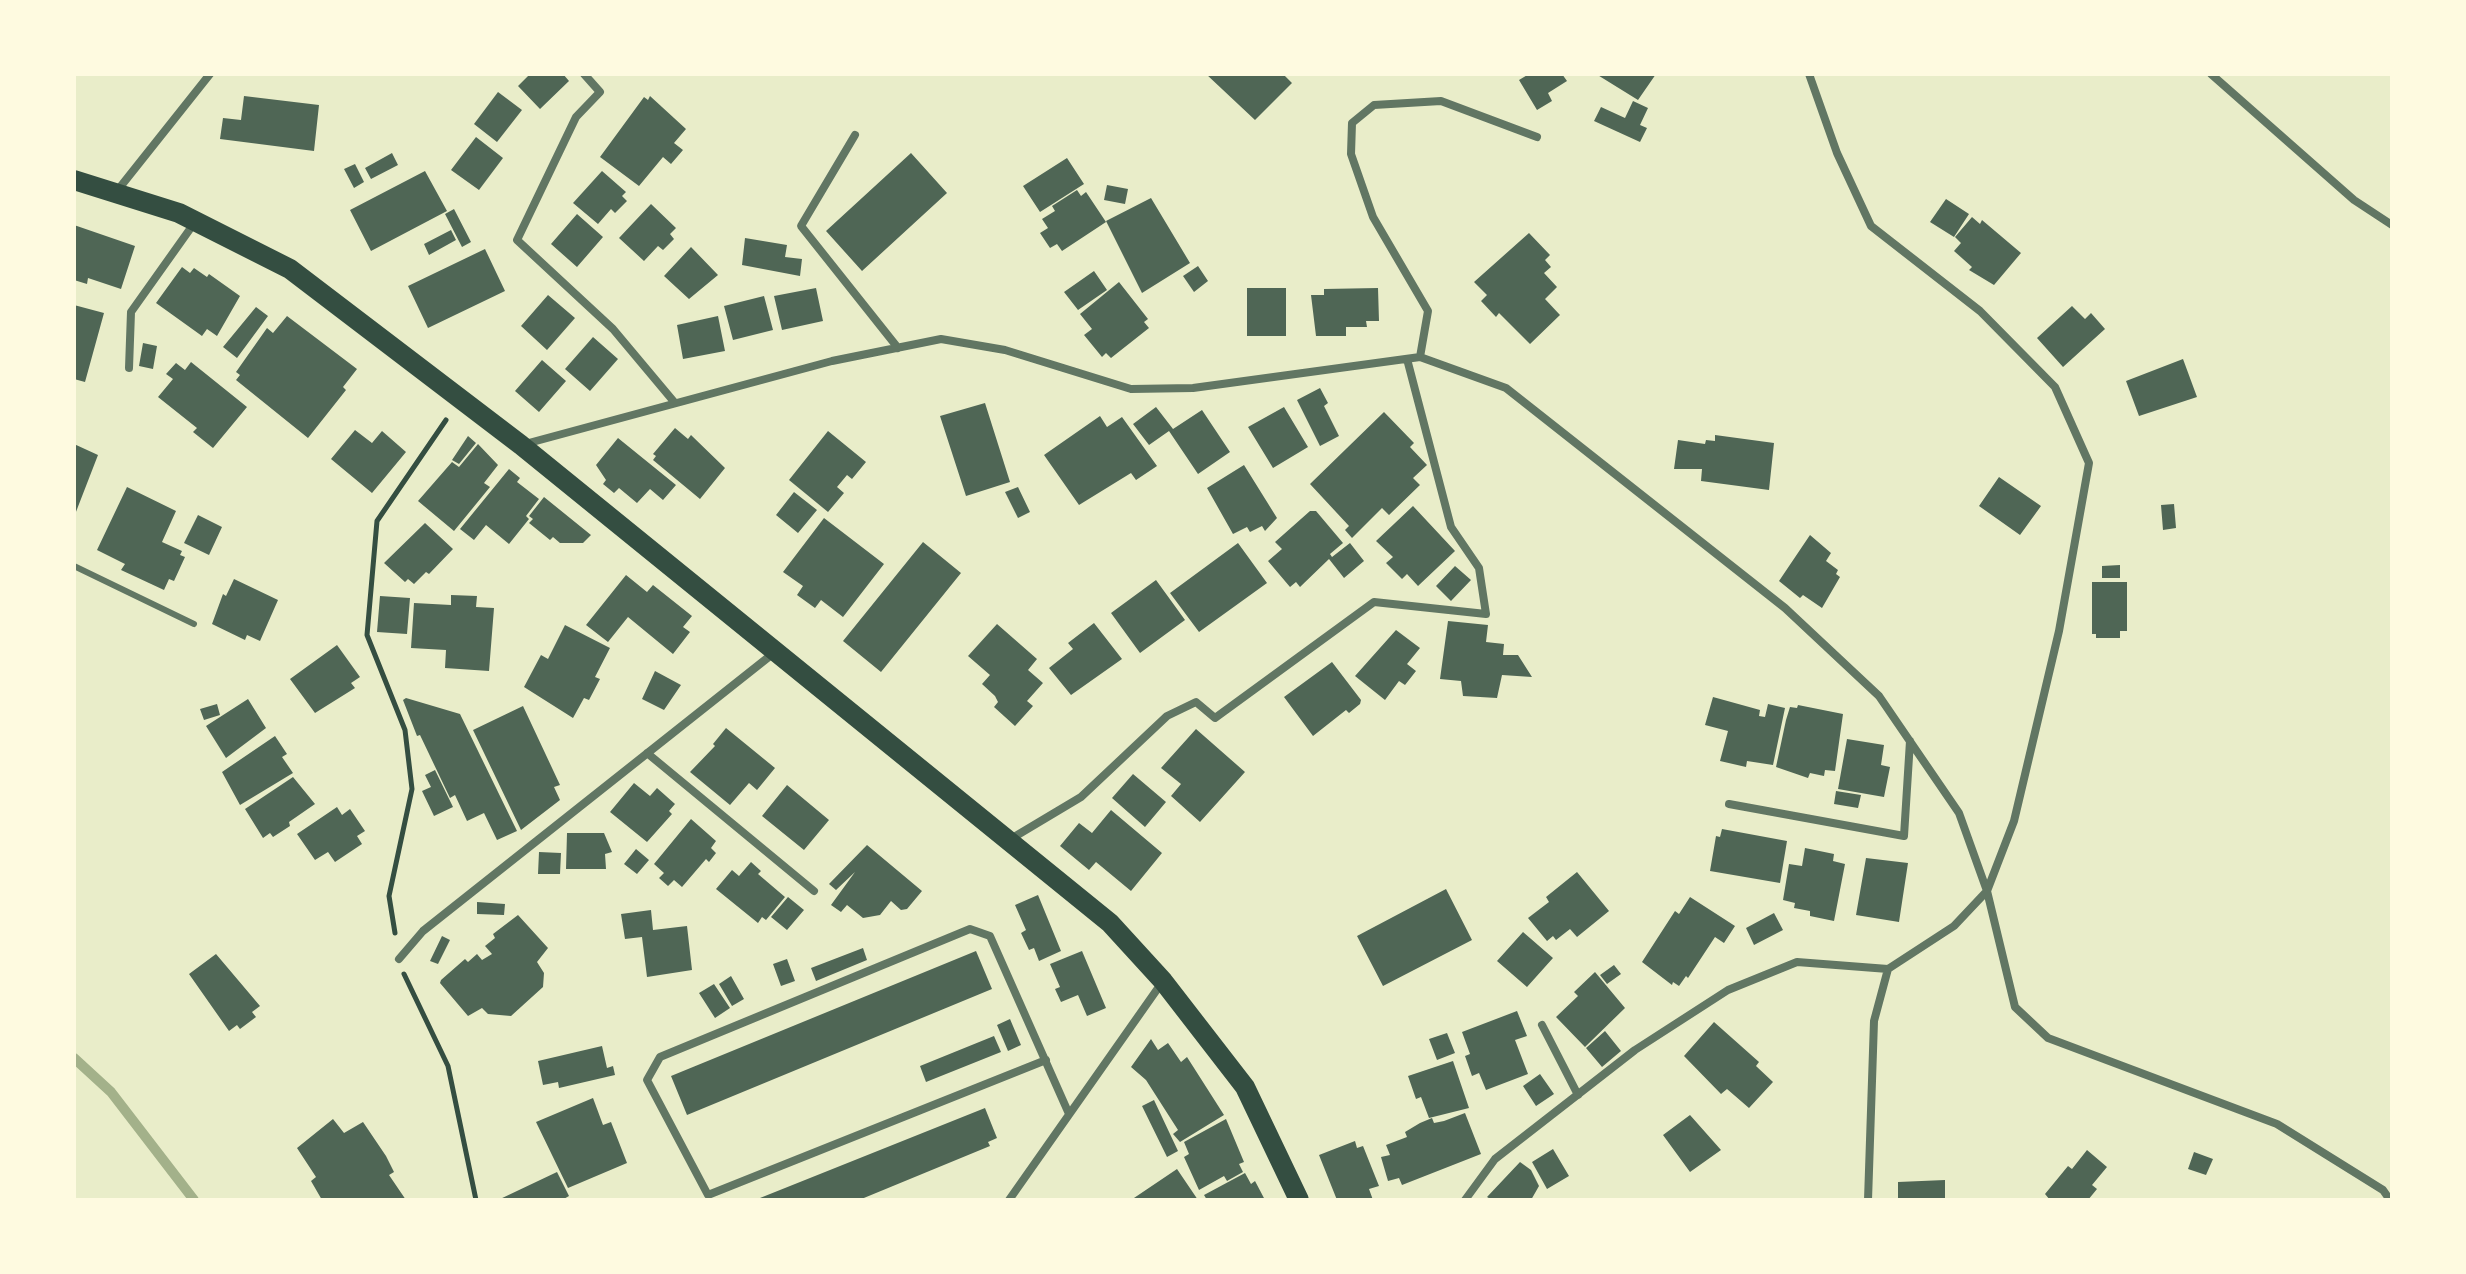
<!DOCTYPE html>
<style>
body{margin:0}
#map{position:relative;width:2466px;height:1274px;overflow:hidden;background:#e9edc9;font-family:Roboto,sans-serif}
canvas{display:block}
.frame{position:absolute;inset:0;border:76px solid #fefae0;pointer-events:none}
</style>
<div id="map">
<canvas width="2466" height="1274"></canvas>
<div class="frame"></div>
</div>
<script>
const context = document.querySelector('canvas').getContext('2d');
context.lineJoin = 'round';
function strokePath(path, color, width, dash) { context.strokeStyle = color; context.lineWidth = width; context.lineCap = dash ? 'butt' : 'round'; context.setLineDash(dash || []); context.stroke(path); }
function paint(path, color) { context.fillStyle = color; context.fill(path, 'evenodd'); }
strokePath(new Path2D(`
 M74 1058 111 1092 194 1200`), '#a3b18a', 10);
paint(new Path2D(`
 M530 74H563L569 81 540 109 518 86Z
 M1206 74H1283L1292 83 1255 120Z
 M1529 74H1562L1567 81 1548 93 1552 101 1537 110 1519 80Z
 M1596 74H1656L1638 100Z
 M498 92 522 110 497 142 474 124Z
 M244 96 319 105 314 151 220 139 223 118 241 120Z
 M650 96 686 129 674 143 683 150 671 164 663 157 639 186 600 157 644 97 648 100Z
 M1633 101 1648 108 1640 125 1647 128 1640 142 1594 121 1601 107 1625 118Z
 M476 137 503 158 479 190 451 170Z
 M392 153 398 165 371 179 365 168Z
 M911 153 947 193 862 271 826 231Z
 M1067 158 1084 184 1040 212 1023 186Z
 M355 164 364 182 354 188 344 169Z
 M425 171 447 211 371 251 350 210Z
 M602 171 626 192 622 196 627 201 615 213 611 209 598 224 573 203Z
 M1107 185 1128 189 1125 204 1104 200Z
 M1077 190 1081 196 1086 192 1106 222 1062 251 1057 244 1050 248 1040 233 1048 228 1042 219 1055 211 1052 206Z
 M1151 198 1190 263 1142 293 1106 221Z
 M1946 199 1969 214 1954 237 1930 222Z
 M651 204 676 228 670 234 674 239 663 250 658 246 644 261 619 238Z
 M454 209 471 242 462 247 445 214Z
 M577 214 603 237 577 267 551 244Z
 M1972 217 1980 224 1982 220 2021 253 1994 285 1969 270 1972 267 1954 251 1961 243 1955 237Z
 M74 225 135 246 121 289 88 278 87 284 74 280Z
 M451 230 456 240 429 255 424 244Z
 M1529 233 1550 255 1545 260 1551 267 1544 273 1557 287 1545 299 1560 315 1530 344 1499 313 1496 317 1481 301 1487 295 1474 282Z
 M745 238 787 245 785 257 802 259 800 276 742 265Z
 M691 247 718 275 689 299 664 276Z
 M485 249 505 291 428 328 408 286Z
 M1198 266 1208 281 1194 292 1183 276Z
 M182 267 190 273 194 268 207 277 209 274 240 296 217 336 207 329 202 336 156 303Z
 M1094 271 1107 290 1078 310 1064 292Z
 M1119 282 1148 319 1144 322 1149 328 1111 358 1106 353 1102 357 1084 335 1092 329 1080 314Z
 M816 288 823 321 782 330 774 296Z
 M1247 288H1286V336H1247Z
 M1378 288 1379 321H1366L1367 327H1346V336H1316L1311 295H1324V289Z
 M548 295 575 318 547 350 521 326Z
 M764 296 773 330 733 340 724 306Z
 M74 305 104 313 85 382 74 379Z
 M2072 306 2085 319 2091 313 2105 329 2063 367 2037 338Z
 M256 307 268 316 237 358 223 347Z
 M287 316 357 369 343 387 346 390 308 438 236 380 240 375 236 372 267 328 273 333Z
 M718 316 725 351 683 359 677 325Z
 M593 337 618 359 590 391 565 369Z
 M143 343 157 346 153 369 139 366Z
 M2183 359 2197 397 2139 416 2126 381Z
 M542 360 566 381 539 412 515 391Z
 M191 362 247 407 213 448 193 432 197 428 158 397 173 379 166 374 176 363 185 370Z
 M1320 388 1328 403 1324 406 1339 436 1320 446 1297 400Z
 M985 403 1010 482 966 496 940 416Z
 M1156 407 1173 429 1202 410 1230 452 1198 474 1169 431 1149 445 1133 424Z
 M1284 407 1308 447 1273 468 1248 427Z
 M1384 412 1414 443 1410 447 1427 465 1413 478 1420 485 1389 515 1382 508 1352 538 1345 530 1349 526 1310 484Z
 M1100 416 1107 427 1122 417 1157 466 1136 480 1131 473 1079 505 1044 455Z
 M675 428 688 439 691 435 725 468 700 499 653 460 656 456 653 454Z
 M355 430 372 443 382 431 406 452 372 493 331 459Z
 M828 431 866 462 852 479 847 475 837 487 844 493 828 512 789 480Z
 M1715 435 1774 443 1769 490 1701 481 1702 469H1674L1678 440 1705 444 1706 440 1715 441Z
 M468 436 476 443 459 464 452 460Z
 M618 438 676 485 663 500 650 489 637 503 619 488 614 493 603 484 606 480 596 465Z
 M74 444 98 455 74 517Z
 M478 444 498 465 484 483 490 487 454 531 418 501 452 462 459 467Z
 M1244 465 1277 518 1265 531 1262 526 1250 532 1247 527 1233 534 1207 488Z
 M509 469 520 478 517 482 539 499 526 516 529 519 509 544 486 525 474 540 460 529Z
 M1999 477 2041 506 2020 535 1979 506Z
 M127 487 176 511 162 542 182 551 180 555 185 557 174 581 169 579 164 590 121 570 125 564 97 550Z
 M1018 487 1030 512 1018 518 1005 492Z
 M794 492 817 510 798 533 776 515Z
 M544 497 591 535 583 543H560L553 537 550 540 529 523 533 519 529 516Z
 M2174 504 2176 528 2163 530 2161 505Z
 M1413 506 1455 551 1418 586 1407 574 1402 579 1386 563 1393 557 1376 541Z
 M1310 511H1316L1343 543 1330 554 1332 557 1350 543 1364 561 1344 578 1329 559 1300 587 1296 582 1290 587 1268 561 1282 549 1275 542Z
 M198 515 222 527 209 555 184 543Z
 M824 518 884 564 843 617 821 600 815 608 797 595 803 586 783 572Z
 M425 523 453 549 429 574 426 572 414 584 408 579 405 582 384 563Z
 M1810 535 1831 553 1826 561 1838 570 1836 574 1840 577 1822 608 1803 595 1800 598 1779 581Z
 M923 542 961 573 881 672 843 641Z
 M1238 543 1267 583 1199 632 1170 593Z
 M2120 565V578H2102V566Z
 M1455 566 1471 580 1451 601 1436 586Z
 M626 575 647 592 653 585 692 616 683 627 690 632 673 654 628 617 608 642 586 625Z
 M234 579 278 600 260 641 247 635 245 640 212 624 223 594 226 596Z
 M1156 580 1185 620 1140 653 1111 613Z
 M2092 582H2127V631H2120V638H2096V634H2092Z
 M451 595 477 596 476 607 494 608 489 671 445 668 446 650 411 648 414 603 451 605Z
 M380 596 410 598 407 634 377 632Z
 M1448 621 1488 625 1486 642 1504 644 1503 655H1518L1532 677 1502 675 1497 698 1463 696 1461 681 1440 679Z
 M1094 623 1122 659 1071 695 1049 668 1073 649 1068 643Z
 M997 624 1037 659 1028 670 1043 683 1027 701 1033 706 1015 726 994 707 998 702 995 696 982 684 990 675 968 656Z
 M565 625 610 648 595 677 600 679 589 700 584 698 573 718 524 687 541 655 548 659Z
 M1396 630 1420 648 1407 664 1416 671 1405 685 1399 681 1385 700 1355 676Z
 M337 645 360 677 351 683 355 688 315 713 290 679Z
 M1332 662 1361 700 1360 704 1349 713 1346 710 1313 736 1284 697Z
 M655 671 681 685 664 710 642 699Z
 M1713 697 1760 710 1759 716 1765 717 1768 704 1785 708 1773 765 1747 761 1746 767 1720 761 1728 731 1705 725Z
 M406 698 460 714 517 831 497 840 484 813 467 821 455 795 450 798 420 735 417 736 403 700Z
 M248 699 266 728 226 758 206 726Z
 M217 704 220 715 204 720 200 709Z
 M1798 705 1843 714 1835 771 1825 770 1824 776 1810 773 1808 778 1776 767 1786 720 1790 707 1797 708Z
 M523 706 560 785 554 787 560 800 521 830 473 730Z
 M726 728 775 768 757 790 749 783 730 805 690 772 715 746 713 744Z
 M1196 729 1245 772 1200 822 1171 796 1181 784 1161 768Z
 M275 736 287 754 282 757 293 773 240 805 222 772Z
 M1847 739 1884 745 1881 765 1890 767 1884 797 1838 789Z
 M435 770 453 807 434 816 422 791 431 787 425 775Z
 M1133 774 1166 802 1145 827 1112 798Z
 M293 777 315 804 289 822 290 826 273 837 270 833 263 838 245 809Z
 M634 783 650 796 657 788 675 804 669 811 672 814 647 842 610 812Z
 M787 785 829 820 804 850 762 816Z
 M1836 791 1861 795 1858 808 1834 804Z
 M337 807 342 815 350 809 365 831 357 836 362 844 335 862 328 852 315 860 297 834Z
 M1111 810 1162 853 1131 891 1096 862 1089 870 1060 846 1079 823 1092 833Z
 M691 819 716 841 711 848 716 853 709 862 706 859 682 887 674 880 668 886 659 878 664 873 654 864Z
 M1722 829 1787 841 1780 883 1710 871 1716 836 1720 837Z
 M567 833H604L612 852 605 854 606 869H566Z
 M867 845 922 891 907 909 901 910 891 901 880 915 863 918 847 905 841 912 831 905 855 872 836 890 829 884Z
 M1805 848 1834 854 1833 861 1845 864 1834 921 1810 916V911L1794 908 1795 903 1783 900 1789 864 1802 866Z
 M636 849 649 860 637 874 624 864Z
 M539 852 561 853 560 874H538Z
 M1866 858 1908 863 1899 922 1856 915Z
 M751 862 761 871 758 874 785 897 766 920 762 917 758 923 716 889 732 870 739 876Z
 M1577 872 1609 911 1577 937 1570 929 1556 940 1553 936 1547 941 1528 918 1549 902 1546 897Z
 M1446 889 1472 940 1383 986 1357 936Z
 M1038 895 1061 951 1039 961 1034 948 1029 950 1021 933 1026 930 1015 905Z
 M788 897 804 910 787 930 771 917Z
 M1690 897 1735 926 1724 943 1715 937 1688 978 1686 976 1679 986 1673 982 1672 985 1642 962 1675 911 1679 914Z
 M477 902 505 904 504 915 477 914Z
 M651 910 653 930 687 926 692 970 647 977 642 937 625 939 621 914Z
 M1774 913 1783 930 1754 945 1746 928Z
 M518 915 548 948 537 962 544 973 543 987 511 1016 488 1014 482 1008 468 1016 440 983 441 980 465 959 468 962 477 954 482 960 492 954 485 946 495 938 493 934Z
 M1523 932 1553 958 1527 987 1497 961Z
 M442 936 450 940 438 964 430 961Z
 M863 948 867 960 816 981 811 968Z
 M976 951 992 989 687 1115 671 1076Z
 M1082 951 1106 1008 1087 1016 1078 995 1061 1002 1055 989 1060 987 1050 964Z
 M216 954 260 1006 252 1012 256 1017 240 1029 237 1025 229 1031 189 974Z
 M787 959 795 981 781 986 773 964Z
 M1614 965 1621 974 1607 984 1600 975Z
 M1595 972 1625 1008 1585 1047 1556 1017 1578 996 1574 992Z
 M731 976 744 999 732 1006 719 984Z
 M714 984 730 1008 715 1018 699 993Z
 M1517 1011 1527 1036 1515 1040 1528 1074 1486 1090 1479 1073 1472 1076 1465 1056 1470 1054 1462 1032Z
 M1010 1019 1021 1045 1008 1051 997 1025Z
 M1714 1022 1759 1062 1756 1066 1773 1082 1749 1108 1727 1089 1721 1094 1684 1056Z
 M1605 1031 1621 1051 1602 1067 1586 1048Z
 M1447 1033 1455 1053 1437 1060 1429 1039Z
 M994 1036 1001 1052 926 1082 920 1066Z
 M1151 1039 1158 1050 1168 1043 1181 1062 1187 1057 1224 1115 1180 1142 1173 1134 1178 1130 1146 1080 1131 1067Z
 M602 1046 607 1068 613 1066 615 1075 559 1088 558 1082 543 1085 538 1061Z
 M1453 1061 1469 1108 1429 1118 1421 1097 1416 1099 1408 1076Z
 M1540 1074 1554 1094 1536 1106 1523 1086Z
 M593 1098 603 1125 611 1122 627 1163 568 1188 536 1122Z
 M1154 1100 1178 1151 1167 1157 1142 1106Z
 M985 1108 997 1138 988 1142 990 1146 859 1200H755Z
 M1465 1113 1481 1154 1402 1185 1399 1178 1388 1181 1381 1157 1390 1155 1386 1145 1407 1137 1405 1132 1420 1123 1432 1118 1434 1123 1444 1121Z
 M1690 1115 1721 1150 1690 1172 1663 1135Z
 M333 1119 344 1133 363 1122 386 1156 394 1172 389 1175 406 1200H322L311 1181 316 1177 297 1148Z
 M1226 1119 1244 1162 1239 1164 1243 1172 1227 1181 1224 1176 1199 1190 1184 1157 1189 1154 1184 1142Z
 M1355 1141 1357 1148 1363 1146 1379 1186 1369 1189 1373 1200H1337L1319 1155Z
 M1553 1149 1569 1176 1547 1189 1532 1162Z
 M2087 1150 2107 1167 2092 1185 2097 1189 2088 1200H2050L2045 1194 2068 1166 2072 1169Z
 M2194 1152 2213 1159 2206 1175 2188 1169Z
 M1520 1162 1531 1170 1539 1186 1531 1200H1492L1487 1197Z
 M1177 1169 1198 1200H1131Z
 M557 1172 569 1196 562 1200H498Z
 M1245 1173 1251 1184 1255 1181 1265 1200H1207L1204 1195Z
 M1945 1180V1200H1898V1182Z`), '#4f6655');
strokePath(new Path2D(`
 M395 933 389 896 412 789 405 730 367 635 377 521 446 420
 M404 974 448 1066 476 1200`), '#344e41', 5);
strokePath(new Path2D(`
 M74 566 194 624`), '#617663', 6);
strokePath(new Path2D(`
 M584 74 600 92 576 117 517 240 613 329 675 403
 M2211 74 2354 200 2392 225
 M855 135 801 226 898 348
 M117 191 210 74
 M1420 357 1428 311 1373 217 1351 154 1352 123 1374 105 1441 101 1537 137
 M129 368 131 312 195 222
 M525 444 832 361 941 339 1005 350 1131 389 1193 388 1420 357 1506 388 1785 608 1879 696 1959 813 1987 891 2015 1007 2048 1038 2277 1124 2383 1190 2390 1200
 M647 753 814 891
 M1729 804 1904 836 1910 741
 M1009 840 1081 797 1167 716 1196 702 1215 718 1374 602 1486 614 1479 568 1451 527 1407 359
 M399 959 423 931 775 652
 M1542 1025 1578 1095
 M1046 1060 708 1195 647 1080 660 1057 970 929 990 936 1069 1114
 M1009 1200 1163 981
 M1465 1200 1495 1159 1635 1050 1728 990 1797 962 1888 969 1954 926 1987 891 2014 821 2059 631 2089 463 2055 387 1980 311 1871 226 1837 153 1809 74
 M1868 1200 1874 1021 1888 969`), '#617663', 8);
strokePath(new Path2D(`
 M74 180 179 213 290 269 521 445 1110 923 1163 981 1245 1087 1299 1200`), '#344e41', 20);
</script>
